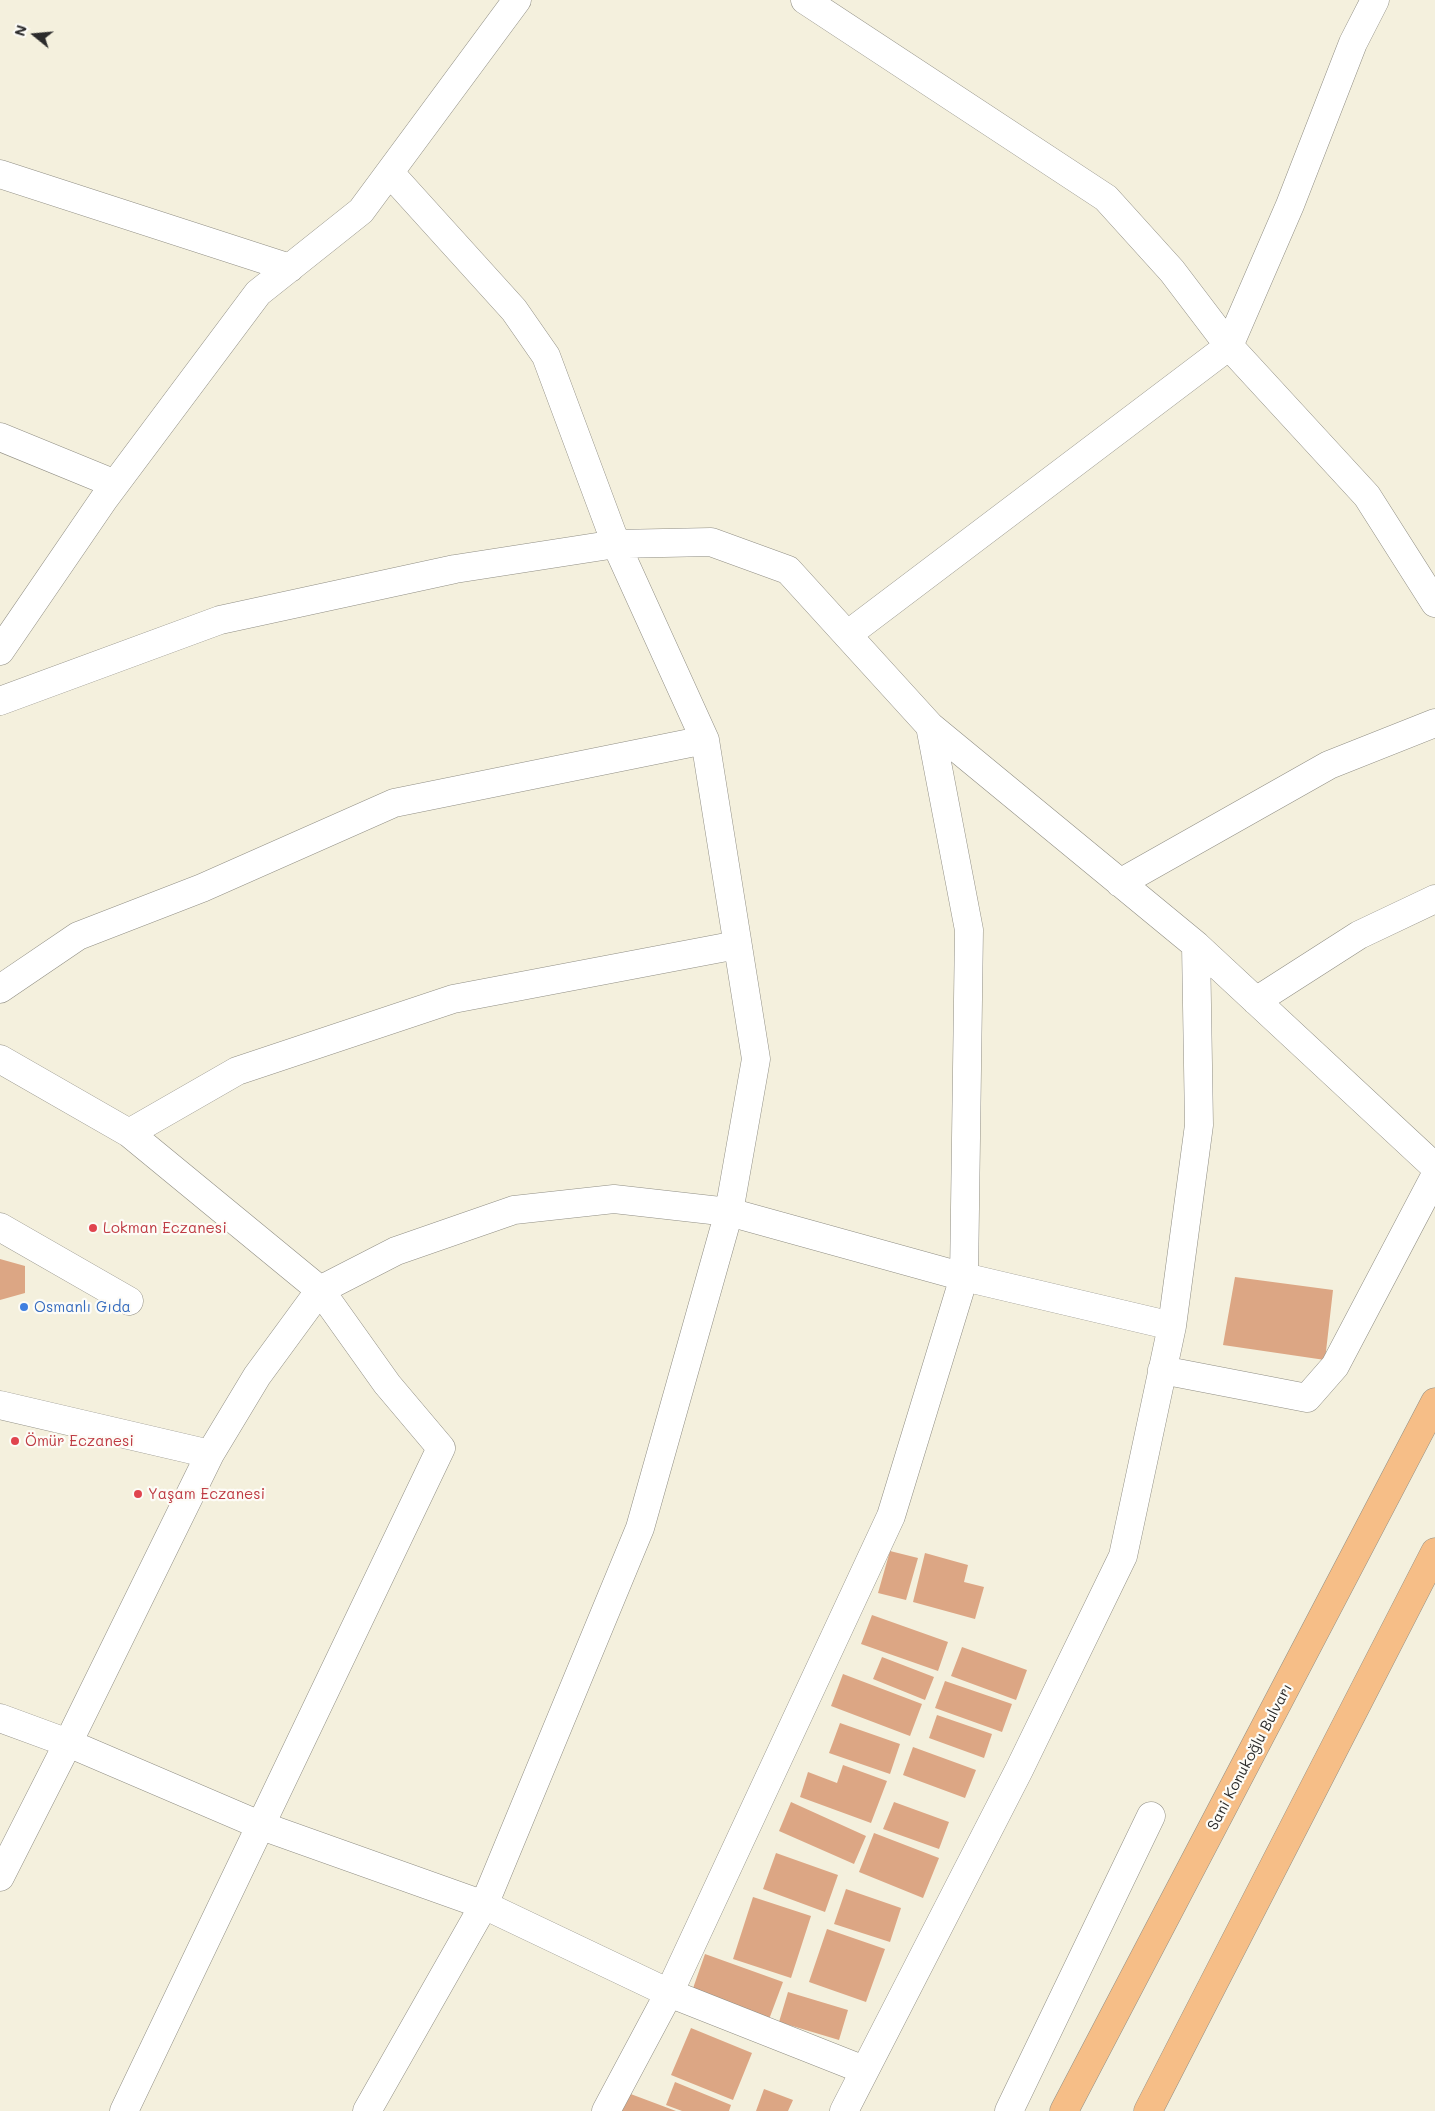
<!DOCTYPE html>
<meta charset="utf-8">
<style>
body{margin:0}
#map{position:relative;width:1435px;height:2111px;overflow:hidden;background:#f4f0dd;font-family:Mali,sans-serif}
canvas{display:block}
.north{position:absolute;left:10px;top:10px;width:50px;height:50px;-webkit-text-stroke:4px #fdfcf7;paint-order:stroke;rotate:287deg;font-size:14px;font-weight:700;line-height:20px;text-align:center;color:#2b2b2b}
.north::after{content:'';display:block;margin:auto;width:18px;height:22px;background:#2b2b2b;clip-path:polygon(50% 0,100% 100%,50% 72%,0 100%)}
</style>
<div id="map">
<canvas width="1435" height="2111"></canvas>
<div class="north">N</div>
</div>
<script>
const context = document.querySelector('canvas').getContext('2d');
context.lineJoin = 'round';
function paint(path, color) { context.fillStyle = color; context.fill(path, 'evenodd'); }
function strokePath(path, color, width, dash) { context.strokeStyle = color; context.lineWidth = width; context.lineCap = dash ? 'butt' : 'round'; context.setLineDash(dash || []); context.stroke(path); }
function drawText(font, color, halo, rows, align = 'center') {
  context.font = font + ' Mali,sans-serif'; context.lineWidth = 4.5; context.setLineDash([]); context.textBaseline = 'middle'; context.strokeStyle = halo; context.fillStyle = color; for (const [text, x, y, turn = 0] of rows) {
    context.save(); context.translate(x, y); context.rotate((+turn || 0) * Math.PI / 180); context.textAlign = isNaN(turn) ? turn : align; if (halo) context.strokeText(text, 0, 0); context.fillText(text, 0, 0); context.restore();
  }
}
paint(new Path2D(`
 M0 1259 25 1266V1293L0 1300Z
 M1235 1277 1333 1290 1325 1360 1223 1345Z
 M890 1551 918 1558 906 1600 878 1593Z
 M925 1553 968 1565 964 1582 984 1587 975 1619 913 1602Z
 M872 1615 948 1642 938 1671 861 1644Z
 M962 1647 1027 1670 1016 1700 951 1676Z
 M882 1657 934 1677 925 1700 873 1679Z
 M843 1674 922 1704 910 1736 831 1706Z
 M945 1681 1012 1704 1002 1732 935 1708Z
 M937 1715 992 1734 984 1758 929 1738Z
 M840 1723 900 1744 890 1774 829 1753Z
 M913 1747 976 1770 965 1798 903 1775Z
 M843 1765 887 1781 871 1823 800 1797 808 1772 837 1783Z
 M791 1802 866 1836 854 1864 779 1831Z
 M894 1802 949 1822 939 1849 883 1829Z
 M874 1833 939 1858 923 1898 859 1872Z
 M776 1853 838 1875 825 1912 763 1889Z
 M846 1889 901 1908 890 1942 834 1924Z
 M753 1897 811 1916 791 1978 733 1959Z
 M827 1929 885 1949 866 2002 809 1982Z
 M705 1954 783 1982 768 2022 691 1994Z
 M788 1992 848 2010 839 2040 779 2022Z
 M691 2028 752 2053 733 2100 671 2075Z
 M675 2082 731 2105 729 2111H682L666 2105Z
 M764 2089 793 2100 788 2111H756Z
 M628 2093 676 2111H621Z`), '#dca684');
const minor = new Path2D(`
 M805 0 1106 198 1172 271 1229 346 1367 496 1435 603
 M0 174 290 268
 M0 437 115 484
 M847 635 1229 346 1290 205 1353 43 1375 0
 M0 651 104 499 258 293 361 211 517 0
 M0 701 220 620 455 569 616 544 711 542 788 570 930 726 969 930 964 1277 891 1516 669 1993 606 2111
 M930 726 1196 945 1435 1167
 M1120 883 1329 765 1435 723
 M0 989 78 936 202 888 394 803 705 740
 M1256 1001 1359 935 1435 899
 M0 1059 129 1133 320 1290 387 1384 441 1448 124 2111
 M129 1133 237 1071 453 999 737 945
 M0 1227 129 1301
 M1162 1370 1307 1398 1335 1366 1435 1176
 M0 1405 210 1454
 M0 1718 68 1743 262 1826 484 1905 669 1993 864 2070
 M0 1877 68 1743 210 1454 257 1376 320 1290 396 1251 514 1210 614 1199 729 1212 964 1277 1172 1326
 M367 2111 484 1905 640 1528 729 1212 756 1059 705 740 616 544 546 356 514 310 390 173
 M844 2111 1019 1770 1123 1556 1172 1326 1199 1125 1196 945
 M1009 2111 1151 1816`);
const highway = new Path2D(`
 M1064 2111 1435 1402
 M1148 2111 1435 1552`);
strokePath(minor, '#908e84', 29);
strokePath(highway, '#908e84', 29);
strokePath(minor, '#fff', 28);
strokePath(highway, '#f6be87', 28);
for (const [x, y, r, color] of [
 [93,1228,5,"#e0444e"],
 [24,1307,5,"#3f7fe0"],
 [15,1441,5,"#e0444e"],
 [138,1494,5,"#e0444e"]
]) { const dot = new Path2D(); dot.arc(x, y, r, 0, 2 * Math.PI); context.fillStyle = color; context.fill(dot); strokePath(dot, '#fdfcf7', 2); }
drawText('15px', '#be3a42', '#fdfcf7', [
 ["Lokman Eczanesi",103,1228],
 ["Ömür Eczanesi",25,1441],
 ["Yaşam Eczanesi",148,1494]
], 'left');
drawText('15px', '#366cbe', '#fdfcf7', [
 ["Osmanlı Gıda",34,1307]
], 'left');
drawText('15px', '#2b2b2b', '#fdfcf7', [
 ["Sani Konukoğlu Bulvarı",1250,1757,-62]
]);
</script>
